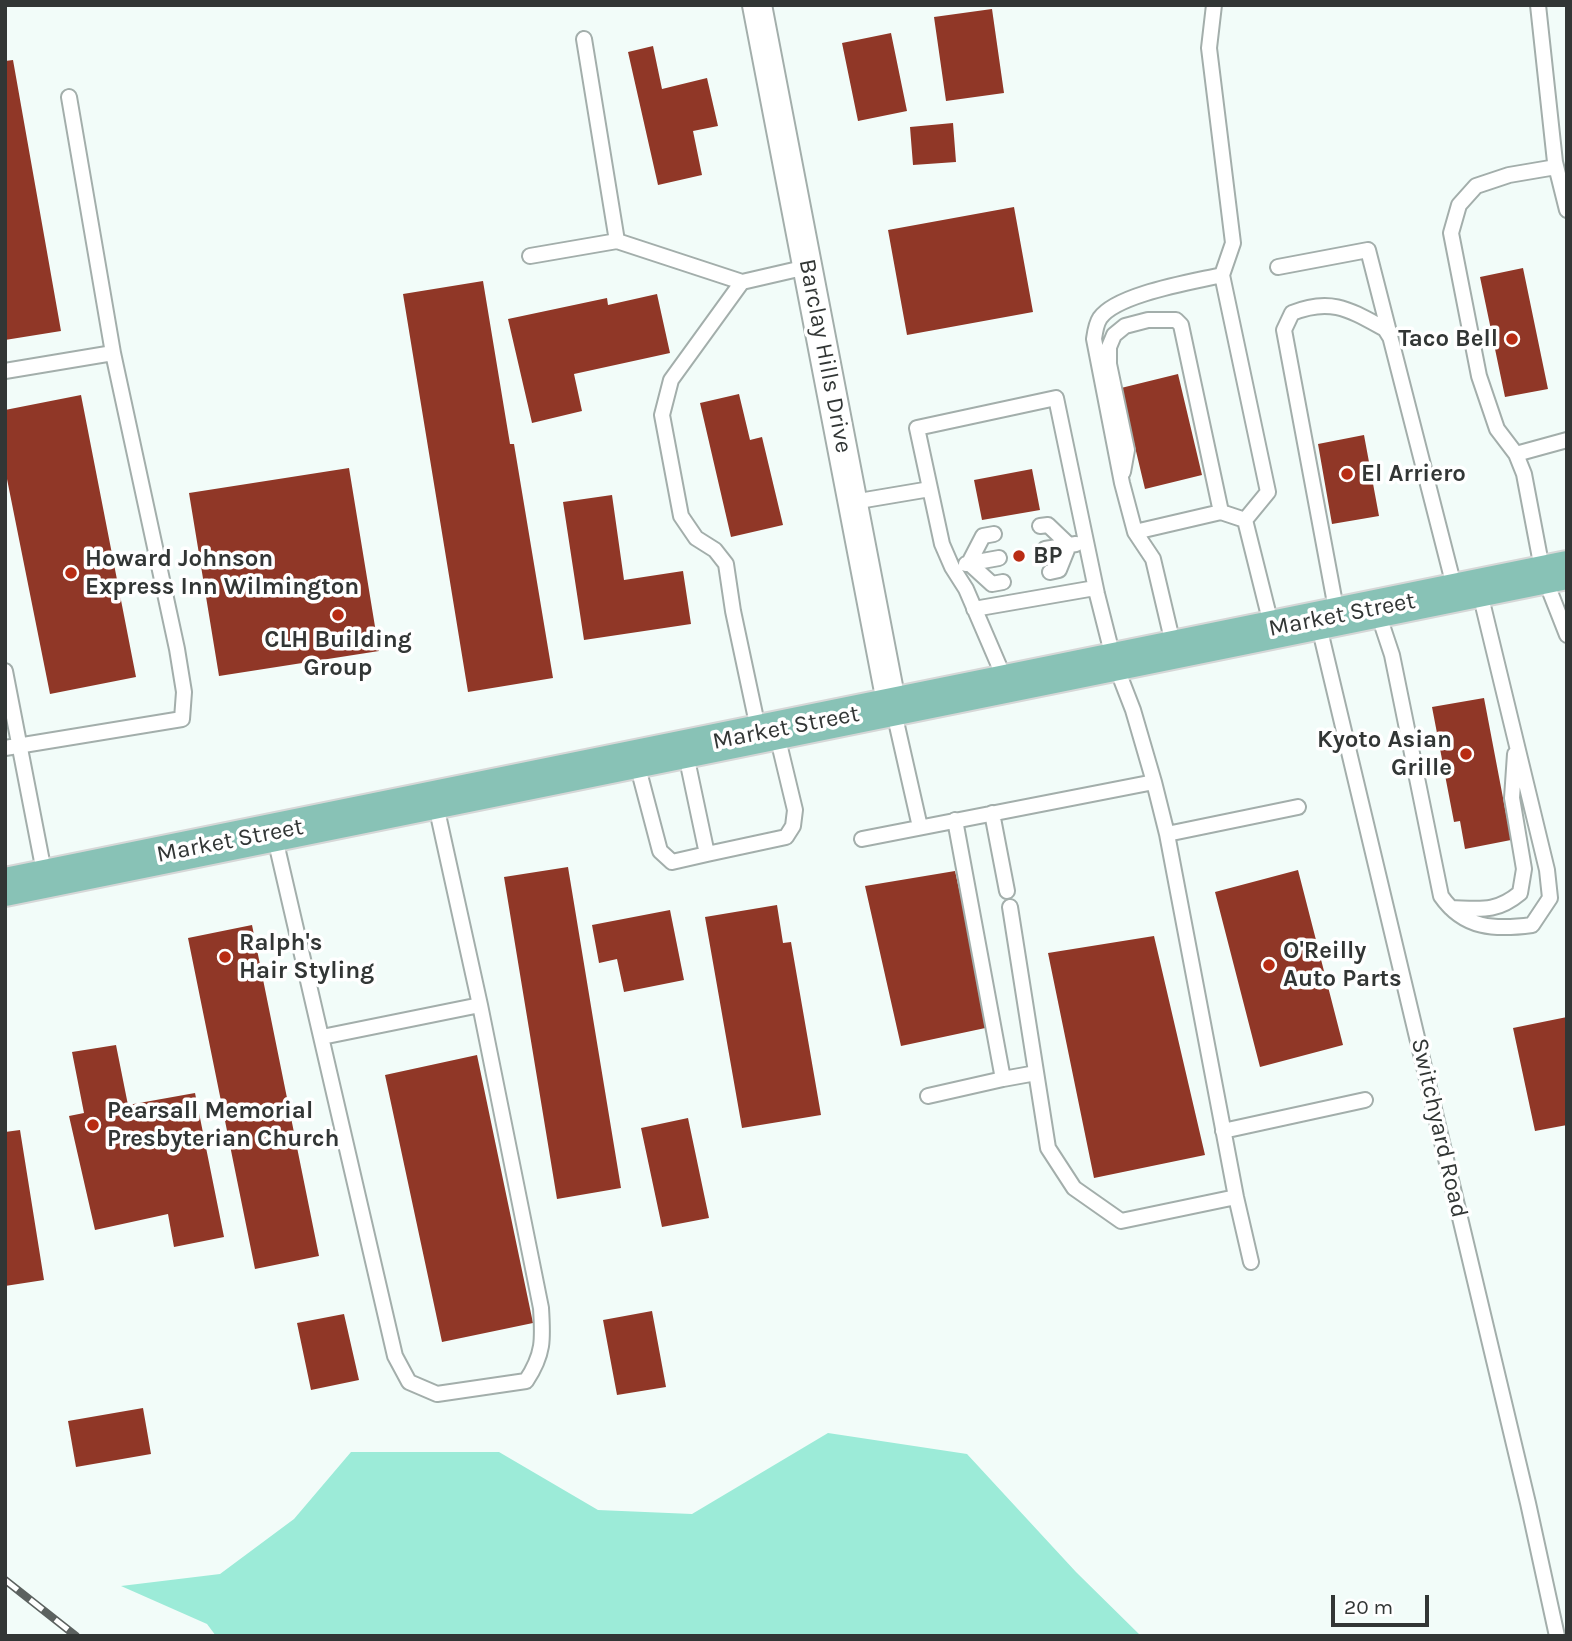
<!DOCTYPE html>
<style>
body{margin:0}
#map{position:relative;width:1572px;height:1641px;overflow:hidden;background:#f2fcf9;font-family:Karla,sans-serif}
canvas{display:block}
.frame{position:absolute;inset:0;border:7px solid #323635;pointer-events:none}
.scale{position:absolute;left:1331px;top:1595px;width:98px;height:32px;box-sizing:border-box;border:4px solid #323635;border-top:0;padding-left:9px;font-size:21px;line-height:24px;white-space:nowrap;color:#323635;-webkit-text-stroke:5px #fff;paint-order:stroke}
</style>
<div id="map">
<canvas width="1572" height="1641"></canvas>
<div class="frame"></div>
<div class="scale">20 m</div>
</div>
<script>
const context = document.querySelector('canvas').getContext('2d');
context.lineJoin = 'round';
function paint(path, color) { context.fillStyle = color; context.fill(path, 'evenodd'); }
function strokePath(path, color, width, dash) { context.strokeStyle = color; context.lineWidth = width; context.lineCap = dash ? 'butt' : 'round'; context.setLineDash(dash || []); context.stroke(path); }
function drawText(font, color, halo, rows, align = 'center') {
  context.font = font + ' Karla,sans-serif'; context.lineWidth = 7; context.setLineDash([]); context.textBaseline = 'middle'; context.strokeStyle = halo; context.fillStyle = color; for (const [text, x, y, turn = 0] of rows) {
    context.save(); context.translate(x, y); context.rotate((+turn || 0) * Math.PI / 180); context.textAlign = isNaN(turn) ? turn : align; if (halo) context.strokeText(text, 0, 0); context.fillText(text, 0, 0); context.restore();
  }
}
paint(new Path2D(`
 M828 1433 967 1454 1076 1572 1141 1636H216L207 1624 121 1586 220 1574 294 1519 351 1452H499L598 1510 692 1514Z`), '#9cebd8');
paint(new Path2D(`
 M992 9 1004 93 946 101 934 17Z
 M891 33 907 111 858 121 842 43Z
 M653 46 662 89 707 78 718 126 693 131 702 175 658 185 628 52Z
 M13 60 61 331 5 340V61Z
 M953 123 956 162 913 165 910 127Z
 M1014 207 1033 312 907 335 888 230Z
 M1523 268 1548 389 1505 397 1480 277Z
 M483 281 510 444H514L553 678 468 692 403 294Z
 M657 294 670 353 574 374 582 411 532 423 508 319 607 298 608 305Z
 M1178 374 1202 475 1145 489 1121 388Z
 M739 394 750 440 762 437 783 525 731 537 700 403Z
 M81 395 136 677 50 694 5 469V410Z
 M1364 435 1379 516 1332 524 1318 444Z
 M349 468 379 651 219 676 189 493Z
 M1032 469 1040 510 982 520 974 480Z
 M612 495 624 580 683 571 691 624 584 640 563 502Z
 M1484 698 1511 840 1465 849 1460 821 1454 822 1432 707Z
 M568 867 621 1188 557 1199 504 877Z
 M1298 870 1343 1045 1260 1067 1215 892Z
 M955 871 990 1027 901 1046 865 886Z
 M777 905 783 943 791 942 821 1115 742 1128 705 917Z
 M670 910 684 980 624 992 617 959 599 963 592 925Z
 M252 925 319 1256 255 1269 188 938Z
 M1154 936 1205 1155 1094 1178 1048 953Z
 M1567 1017V1125L1535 1131 1513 1028Z
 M116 1045 128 1105 195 1093 224 1237 174 1247 168 1214 95 1230 69 1116 84 1113 72 1052Z
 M477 1055 533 1323 442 1342 385 1075Z
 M688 1118 709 1218 662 1227 641 1128Z
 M20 1130 44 1280 5 1286V1132Z
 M652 1311 666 1387 617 1395 603 1320Z
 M344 1314 359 1380 311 1390 297 1323Z
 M143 1408 151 1454 76 1467 68 1421Z`), '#903727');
const service = new Path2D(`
 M1214 5 1209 48 1233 243 1222 275 1268 492 1245 520 1272 628
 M1538 5 1555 162 1567 210
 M584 39 617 241
 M1556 167 1509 175 1476 186 1459 205 1451 233 1479 376 1497 429 1516 454 1524 474 1543 574 1567 635
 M530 256 617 241 742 282
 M1278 267 1368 250 1455 590
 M5 371 113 353 69 97
 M1516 454 1567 440
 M1123 472 1127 450 1109 364V347L1114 335 1125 326 1148 320H1176L1181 325 1221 512
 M853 502 930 489
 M1040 526 1048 525 1069 545 1059 570 1050 572
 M1135 532 1221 512 1245 520
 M994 534 983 536 969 563 992 584 1003 582
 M1045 549 1076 544
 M966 564 999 558
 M974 609 1095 588
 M1377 610 1392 655 1441 896C1464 929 1495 930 1532 925L1550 898 1547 870 1479 589
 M1337 614 1284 330 1292 313C1331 297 1350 310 1385 329L1390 337
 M1318 622 1528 1503 1557 1636
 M1174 648 1153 559 1135 532 1122 483 1094 339C1095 332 1096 324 1100 318 1117 294 1192 282 1222 275
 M5 671 45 877
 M1006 682 966 589 952 567 942 544 917 428 1056 398 1097 594 1114 661 1133 710 1154 782 1167 834 1298 807
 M893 708 920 827
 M759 733 733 611 726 564 715 550 696 538 681 516 662 415 671 380 742 282 807 267
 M5 748 182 719 184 692 177 649 113 353
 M636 760 660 851 672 862 707 854 685 750
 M992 813 1007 891
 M274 834 395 1356 409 1382 437 1394 526 1381C544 1354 543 1339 541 1308L480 1005 435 801
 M1167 834 1236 1197 1251 1262
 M862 839 1154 782
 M707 854 786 837 793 826 795 810 776 731
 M1010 907 1048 1148 1074 1188 1121 1221 1236 1197
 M1451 908C1480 909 1496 913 1520 893L1524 869 1512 798 1515 754
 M322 1037 480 1005
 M1003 1079 1036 1073
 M928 1096 1003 1079 955 820
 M1223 1131 1365 1100`);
const minor = new Path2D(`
 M757 5 892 707`);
const primary = new Path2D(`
 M5 887 1567 570`);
strokePath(service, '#a3aeab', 18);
strokePath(minor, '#a3aeab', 32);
strokePath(primary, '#d6d7d7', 42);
strokePath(service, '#fff', 14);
strokePath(minor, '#fff', 28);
strokePath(primary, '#88c2b6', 38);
const rail = new Path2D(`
 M5 1580 76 1636`);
strokePath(rail, '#5c6260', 8);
strokePath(rail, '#fff', 5, [16]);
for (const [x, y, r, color] of [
 [1512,339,7,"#b82c13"],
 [1347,474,7,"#b82c13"],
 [1019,556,7,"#b82c13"],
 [71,573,7,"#b82c13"],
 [338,615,7,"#b82c13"],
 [1466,754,7,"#b82c13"],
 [225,957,7,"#b82c13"],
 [1269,965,7,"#b82c13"],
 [93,1125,7,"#b82c13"]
]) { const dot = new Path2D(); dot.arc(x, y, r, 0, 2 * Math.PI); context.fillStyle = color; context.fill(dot); strokePath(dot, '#fff', 2.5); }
drawText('bold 24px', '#323635', '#fff', [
 ["Taco Bell",1498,339,"right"],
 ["El Arriero",1361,474],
 ["BP",1033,556],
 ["Howard Johnson",85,559],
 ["Express Inn Wilmington",85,587],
 ["CLH Building",338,640,"center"],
 ["Group",338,668,"center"],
 ["Kyoto Asian",1452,740,"right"],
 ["Grille",1452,768,"right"],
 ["Ralph's",239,943],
 ["Hair Styling",239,971],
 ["O'Reilly",1283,951],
 ["Auto Parts",1283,979],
 ["Pearsall Memorial",107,1111],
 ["Presbyterian Church",107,1139]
], 'left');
drawText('24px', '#323635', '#fff', [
 ["Barclay Hills Drive",825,356,79],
 ["Market Street",1342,615,-11],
 ["Market Street",786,728,-11],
 ["Market Street",230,841,-11],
 ["Switchyard Road",1439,1128,77]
]);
</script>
